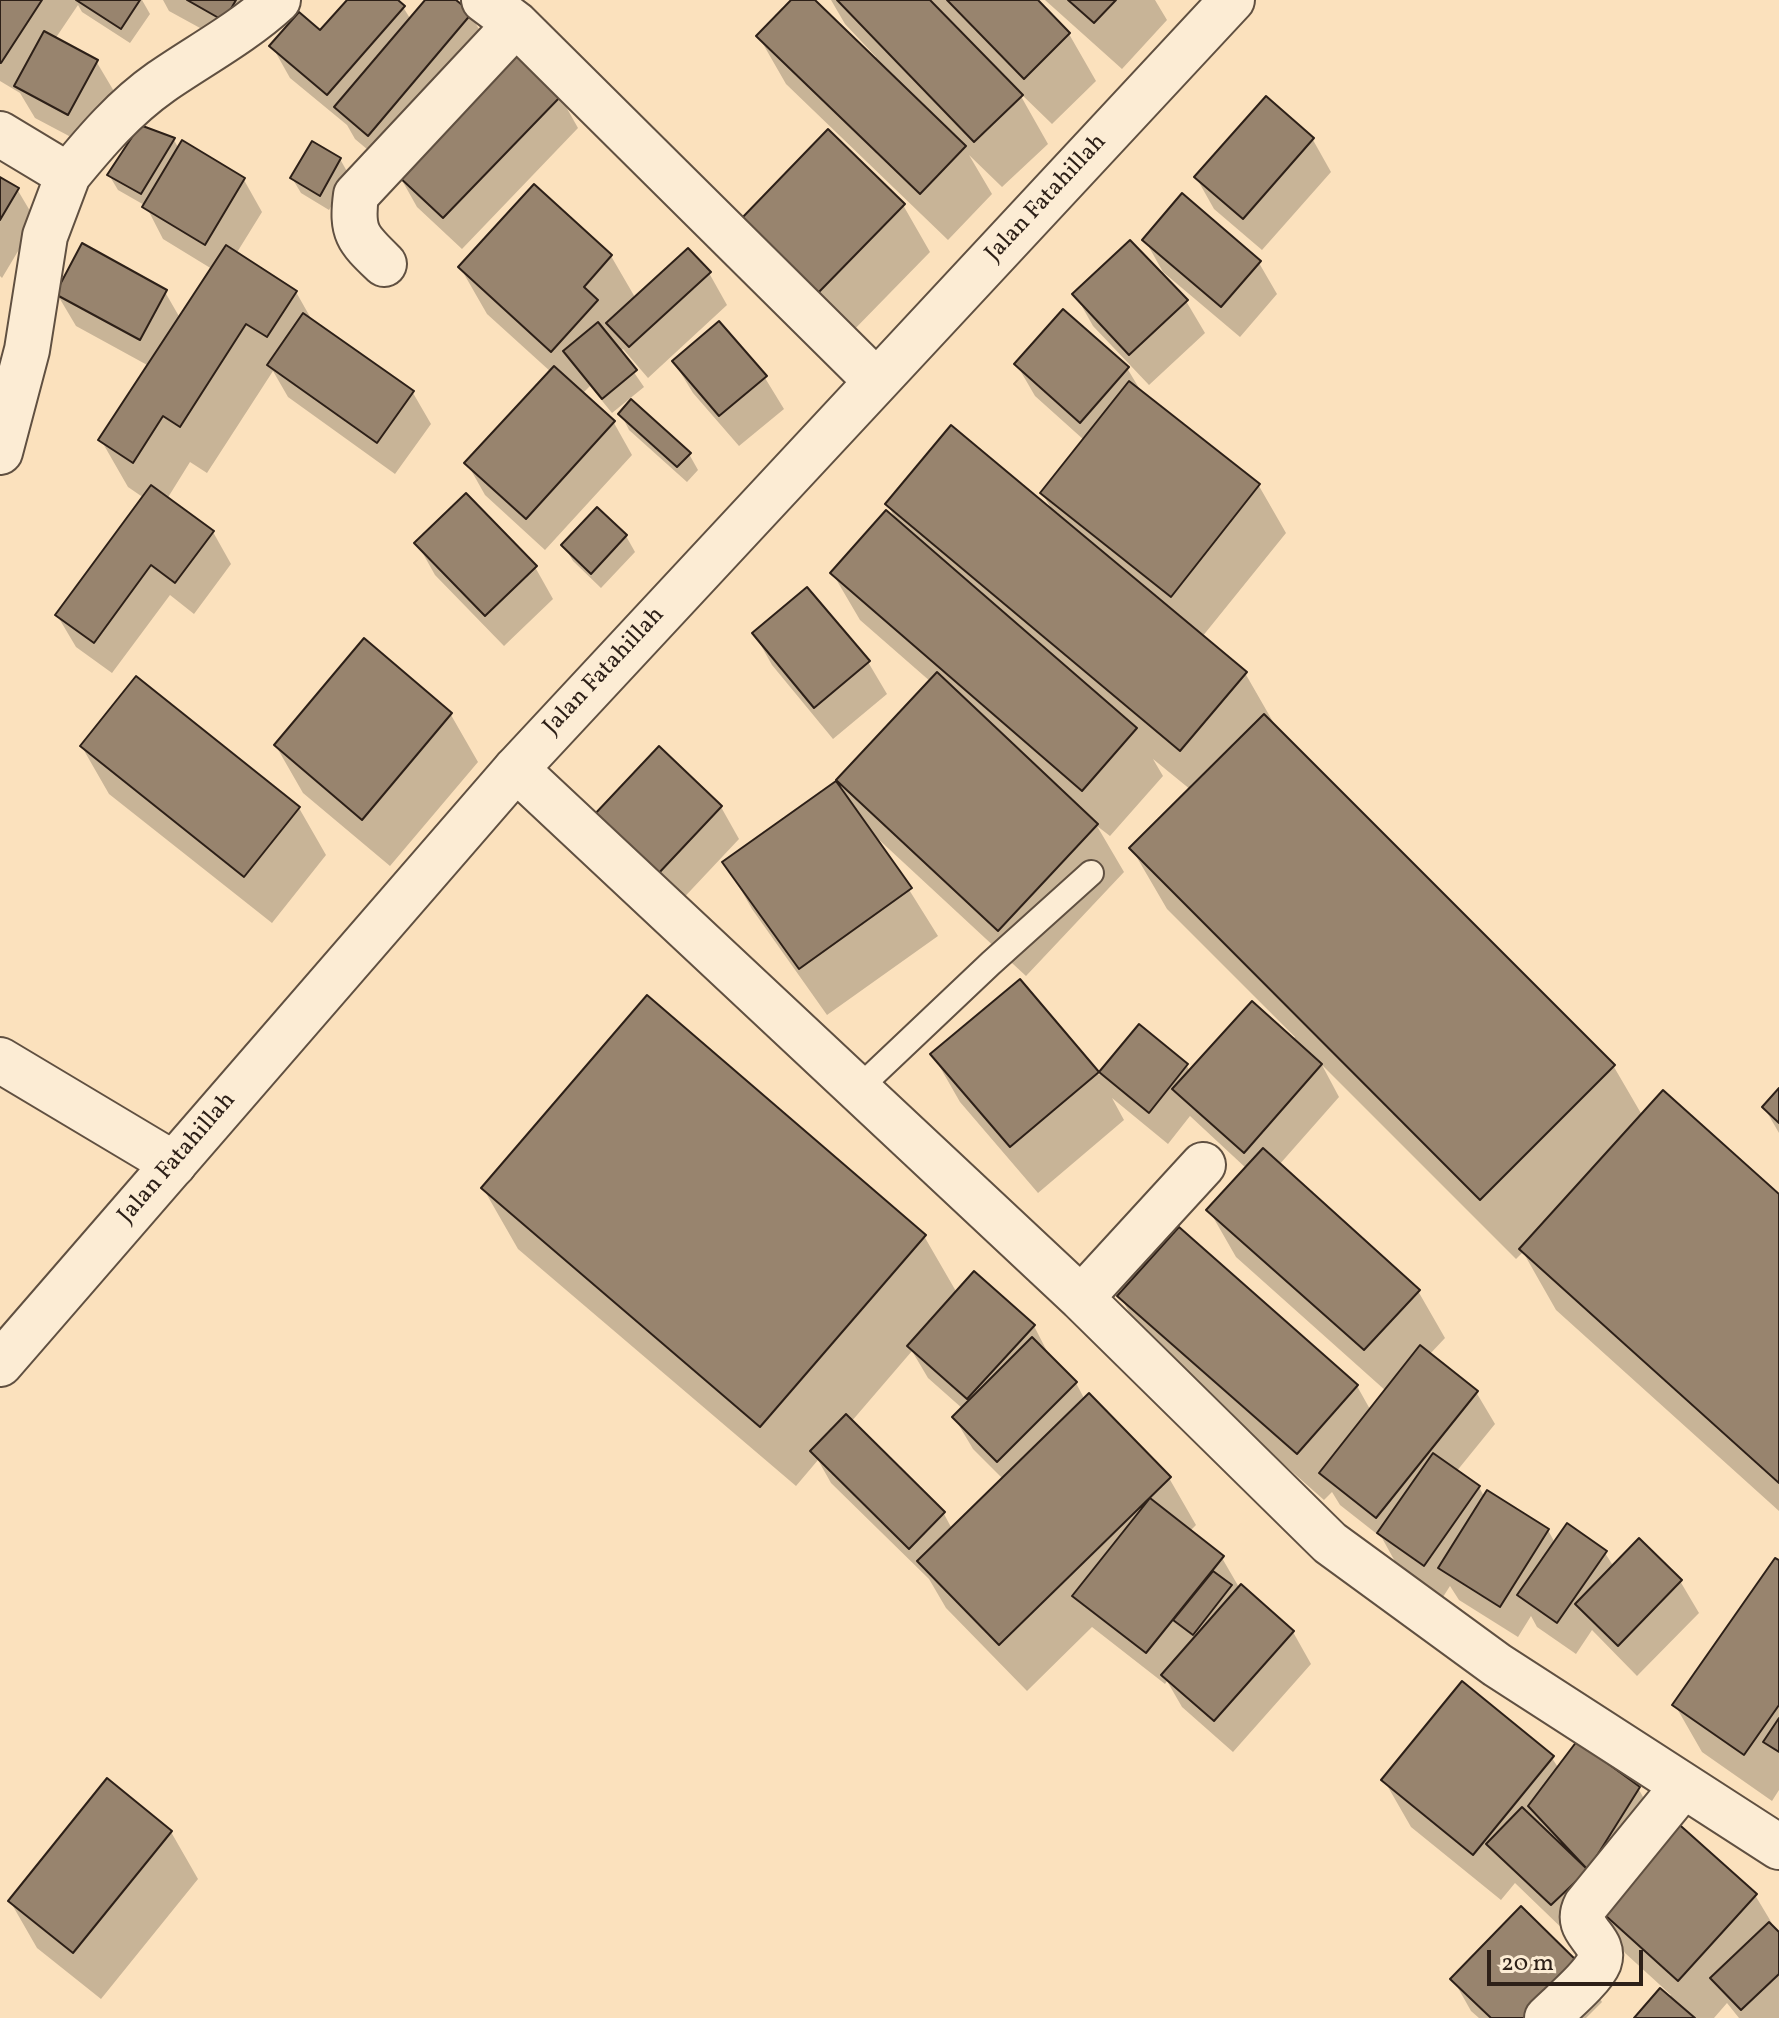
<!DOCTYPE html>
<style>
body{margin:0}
#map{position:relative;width:1779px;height:2018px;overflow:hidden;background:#fbe1bd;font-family:Vollkorn,serif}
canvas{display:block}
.scale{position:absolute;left:1487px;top:1950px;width:156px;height:36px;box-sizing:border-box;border:4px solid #2d2018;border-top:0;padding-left:10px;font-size:24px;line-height:28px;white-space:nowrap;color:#2d2018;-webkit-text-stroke:6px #fcecd4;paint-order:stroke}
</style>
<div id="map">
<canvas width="1779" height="2018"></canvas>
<div class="scale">20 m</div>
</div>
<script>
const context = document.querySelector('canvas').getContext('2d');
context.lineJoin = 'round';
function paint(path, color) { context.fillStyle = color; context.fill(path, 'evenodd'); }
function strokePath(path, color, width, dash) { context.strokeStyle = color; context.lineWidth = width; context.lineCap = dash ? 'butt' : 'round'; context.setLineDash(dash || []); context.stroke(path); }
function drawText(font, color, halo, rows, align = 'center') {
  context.font = font + ' Vollkorn,serif'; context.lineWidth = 6; context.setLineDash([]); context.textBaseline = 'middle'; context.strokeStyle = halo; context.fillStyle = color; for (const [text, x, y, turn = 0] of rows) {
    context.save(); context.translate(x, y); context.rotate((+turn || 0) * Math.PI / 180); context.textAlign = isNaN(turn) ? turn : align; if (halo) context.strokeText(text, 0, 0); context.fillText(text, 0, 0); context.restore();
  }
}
paint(new Path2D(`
 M0 0H142L150 14 130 43 82 12 78 5 55 39 96 61 115 93 86 145 35 118 20 93 0 81Z
 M163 0H271L242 51 169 11Z
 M350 0H395L403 7 411 20 427 0H453L470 14 489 46 387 166 355 139 347 125 290 78 272 46 320 33Z
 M794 0H812L873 59 876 57 845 24 831 0H1035L1069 34 1096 81 1052 124 1018 91 1048 144 1002 187 969 155 992 194 948 240 786 84 759 37Z
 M1045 0H1155L1167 20 1122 69Z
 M560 96 578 128 462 249 417 207 399 175Z
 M1266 99 1313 140 1331 172 1262 250 1214 209 1196 177Z
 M174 140 179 149 244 180 262 212 236 254 296 292 313 322 413 393 431 424 395 474 288 397 273 371 207 473 190 462 167 499 213 532 231 564 194 614 170 595 112 673 76 647 57 615 144 498 128 487 101 440 149 366 76 326 57 294 165 292 180 318 212 269 163 239 146 206 118 190 109 175Z
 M340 159 349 175 329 210 301 193 292 178Z
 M0 179 17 189 36 221 2 278 0 276Z
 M903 205 930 252 845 339 770 267Z
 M1145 240 1259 263 1277 294 1240 337 1163 272Z
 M611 256 636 299 709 273 727 305 648 378 623 349 620 352 644 387 612 413 590 386 582 394 614 423 632 455 545 550 485 495 467 463 551 372 487 314 460 267Z
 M1075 294 1186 301 1205 333 1149 385 1093 326Z
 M718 324 765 378 784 409 739 446 693 393 674 362Z
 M1017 365 1127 368 1142 393 1259 486 1286 533 1202 637 1245 673 1280 734 1614 1067 1642 1115 1779 1197V1511L1556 1310 1523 1252 1516 1259 1322 1065 1339 1097 1279 1165 1418 1291 1445 1338 1429 1355 1476 1392 1495 1424 1456 1472 1479 1487 1485 1498 1548 1530 1555 1543 1605 1553 1614 1567 1680 1581 1699 1613 1637 1676 1592 1630 1576 1654 1537 1627 1531 1616 1518 1637 1459 1600 1450 1586 1443 1597 1397 1565 1382 1538 1340 1505 1332 1492 1324 1500 1147 1343 1120 1296 1357 1386 1371 1411 1386 1391 1236 1257 1209 1210 1247 1169 1190 1116 1168 1144 1112 1098 1124 1120 1038 1193 960 1102 933 1055 1020 982 1099 1075 1140 1026 1187 1066 1190 1072 1292 1040 1295 1037 1167 909 1132 849 1191 790 1153 759 1163 776 1110 836 1097 826 1124 872 1026 976 876 837 938 936 827 1015 752 909 725 862 844 791 838 780 931 682 860 620 833 574 898 523 887 504 1054 513 1042 493 1084 440 1035 396Z
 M621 414 689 454 698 470 687 482 629 430Z
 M597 510 626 536 635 552 601 588 573 561 564 546Z
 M417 543 535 567 553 599 504 646 435 575Z
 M807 589 868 662 887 694 833 739 772 665 754 633Z
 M451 715 478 762 390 866 303 793 276 746Z
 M82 747 299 808 326 855 272 923 109 794Z
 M721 807 739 839 676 906 614 848Z
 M1779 1091V1133L1764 1107Z
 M483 1188 924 1236 957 1293 1034 1326 1051 1359 1076 1383 1085 1400 1169 1478 1196 1525 1189 1532 1222 1558 1240 1589 1293 1632 1311 1664 1233 1752 1182 1707 1167 1681 1165 1684 1092 1627 1027 1691 946 1608 929 1579 831 1483 818 1460 796 1486 518 1249ZM912 1351 928 1378 963 1409 954 1417 973 1449 1003 1479 952 1529 944 1514 851 1422Z
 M1779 1562V1790L1772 1801 1702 1752 1675 1705Z
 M1552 1758 1559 1769 1638 1788 1656 1820 1755 1895 1779 1935V2018H1739L1727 2003 1714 2018H1636L1671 1995 1625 1953 1599 1908 1570 1936 1515 1883 1501 1900 1411 1827 1384 1780Z
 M171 1832 198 1879 101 1999 37 1948 10 1901Z
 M1583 1971 1602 2002 1586 2018H1479L1471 2011 1453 1979Z`), '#0003');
const building = new Path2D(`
 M0 0H42L1 63H0Z
 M76 0H140L121 29Z
 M187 0H236L224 21Z
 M347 0H398L405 6 327 95 269 46 299 12 320 30Z
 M425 0H456L472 13 368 136 334 107Z
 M791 0H815L966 146 920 194 756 36Z
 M837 0H930L1023 95 974 142Z
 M947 0H1038L1070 33 1024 79Z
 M1068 0H1116L1094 23Z
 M44 31 98 60 68 115 14 86Z
 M515 52 562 95 443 218 397 175Z
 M1266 96 1314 138 1243 219 1194 177Z
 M140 125 175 138 141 194 107 175Z
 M828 129 905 204 817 294 740 220Z
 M182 140 245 178 205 245 142 207Z
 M312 141 341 158 320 196 290 178Z
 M0 177 19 188 0 220Z
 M534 184 612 255 584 287 598 300 551 352 458 267Z
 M1182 193 1261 261 1221 307 1142 240Z
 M1130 240 1188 300 1129 355 1072 294Z
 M82 243 167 290 140 340 55 294Z
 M226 245 297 291 267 337 246 324 180 427 163 416 133 463 98 440Z
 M688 248 711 272 629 347 606 323Z
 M1063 309 1129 367 1080 423 1014 364Z
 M303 313 414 391 377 443 267 365Z
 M719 321 767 376 719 416 672 361Z
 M598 322 637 370 602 399 563 351Z
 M554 366 615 421 526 519 464 463Z
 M1129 381 1260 484 1171 597 1040 493Z
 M631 399 691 453 677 467 618 414Z
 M951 425 1247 672 1180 751 885 504Z
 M151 485 214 531 175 583 151 565 94 643 55 615Z
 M466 493 537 566 485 616 414 543Z
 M597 507 627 535 591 574 561 545Z
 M886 510 1137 728 1082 791 830 573Z
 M807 587 870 661 814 708 752 633Z
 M364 638 452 713 362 820 274 745Z
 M937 672 1098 824 998 931 836 780Z
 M136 676 300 807 244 877 80 746Z
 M1264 714 1615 1065 1480 1200 1129 848Z
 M659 746 722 806 657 875 593 816Z
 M836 781 912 888 799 969 722 862Z
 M1020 979 1099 1072 1010 1147 930 1054Z
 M647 995 926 1235 760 1427 481 1188Z
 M1252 1001 1322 1064 1244 1153 1172 1089Z
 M1139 1024 1188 1064 1149 1113 1099 1072Z
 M1779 1088V1123L1762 1107Z
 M1663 1090 1779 1194V1483L1519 1249Z
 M1263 1148 1420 1290 1364 1350 1206 1210Z
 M1179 1227 1358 1385 1297 1454 1117 1296Z
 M974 1271 1035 1325 967 1399 907 1346Z
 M1032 1337 1077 1382 997 1462 952 1417Z
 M1420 1345 1478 1391 1376 1518 1319 1473Z
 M1089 1393 1171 1477 999 1645 917 1561Z
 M846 1414 945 1512 909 1549 810 1451Z
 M1433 1453 1480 1486 1424 1566 1377 1533Z
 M1487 1490 1549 1529 1500 1607 1438 1568Z
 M1150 1498 1224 1556 1146 1653 1072 1596Z
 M1567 1523 1607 1551 1557 1623 1517 1595Z
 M1639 1538 1682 1580 1618 1646 1575 1604Z
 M1775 1558 1779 1560V1705L1744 1755 1672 1705Z
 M1213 1571 1232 1585 1193 1635 1173 1620Z
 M1241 1584 1294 1631 1214 1721 1161 1675Z
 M1462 1681 1554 1756 1473 1855 1381 1780Z
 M1779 1718V1752L1763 1742Z
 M1577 1741 1640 1787 1588 1870 1528 1806Z
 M107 1778 172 1831 73 1953 8 1901Z
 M1522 1807 1588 1870 1551 1905 1486 1844Z
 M1673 1819 1757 1894 1678 1981 1595 1906Z
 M1521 1906 1585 1969 1537 2018H1491L1450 1979Z
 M1769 1922 1779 1932V1974L1741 2010 1710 1978Z
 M1660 1988 1695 2018H1634Z`);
paint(building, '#98846e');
strokePath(building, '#2d2018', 2);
const service = new Path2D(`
 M859 1088 991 963 1091 873`);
const minor = new Path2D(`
 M484 0 516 24 876 381
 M0 134 68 175C96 141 124 108 161 82 200 55 242 33 278 0
 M384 264C358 239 351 233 356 195L516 24
 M0 452 27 350 45 236 68 175
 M516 769 1081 1298 1330 1543 1497 1665 1779 1847
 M0 1060 174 1164
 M1081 1298 1203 1165
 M1547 2018C1561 2004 1592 1979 1599 1962 1607 1938 1572 1932 1586 1905L1683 1786`);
const tertiary = new Path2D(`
 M0 1364 516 769 1232 0`);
strokePath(service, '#605041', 28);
strokePath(minor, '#605041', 48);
strokePath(tertiary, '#605041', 48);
strokePath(service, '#fcecd4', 24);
strokePath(minor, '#fcecd4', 44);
strokePath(tertiary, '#fcecd4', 44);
drawText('24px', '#2d2018', '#fcecd4', [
 ["Jalan Fatahillah",1047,199,-47],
 ["Jalan Fatahillah",605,672,-47],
 ["Jalan Fatahillah",178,1159,-49]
]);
</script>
